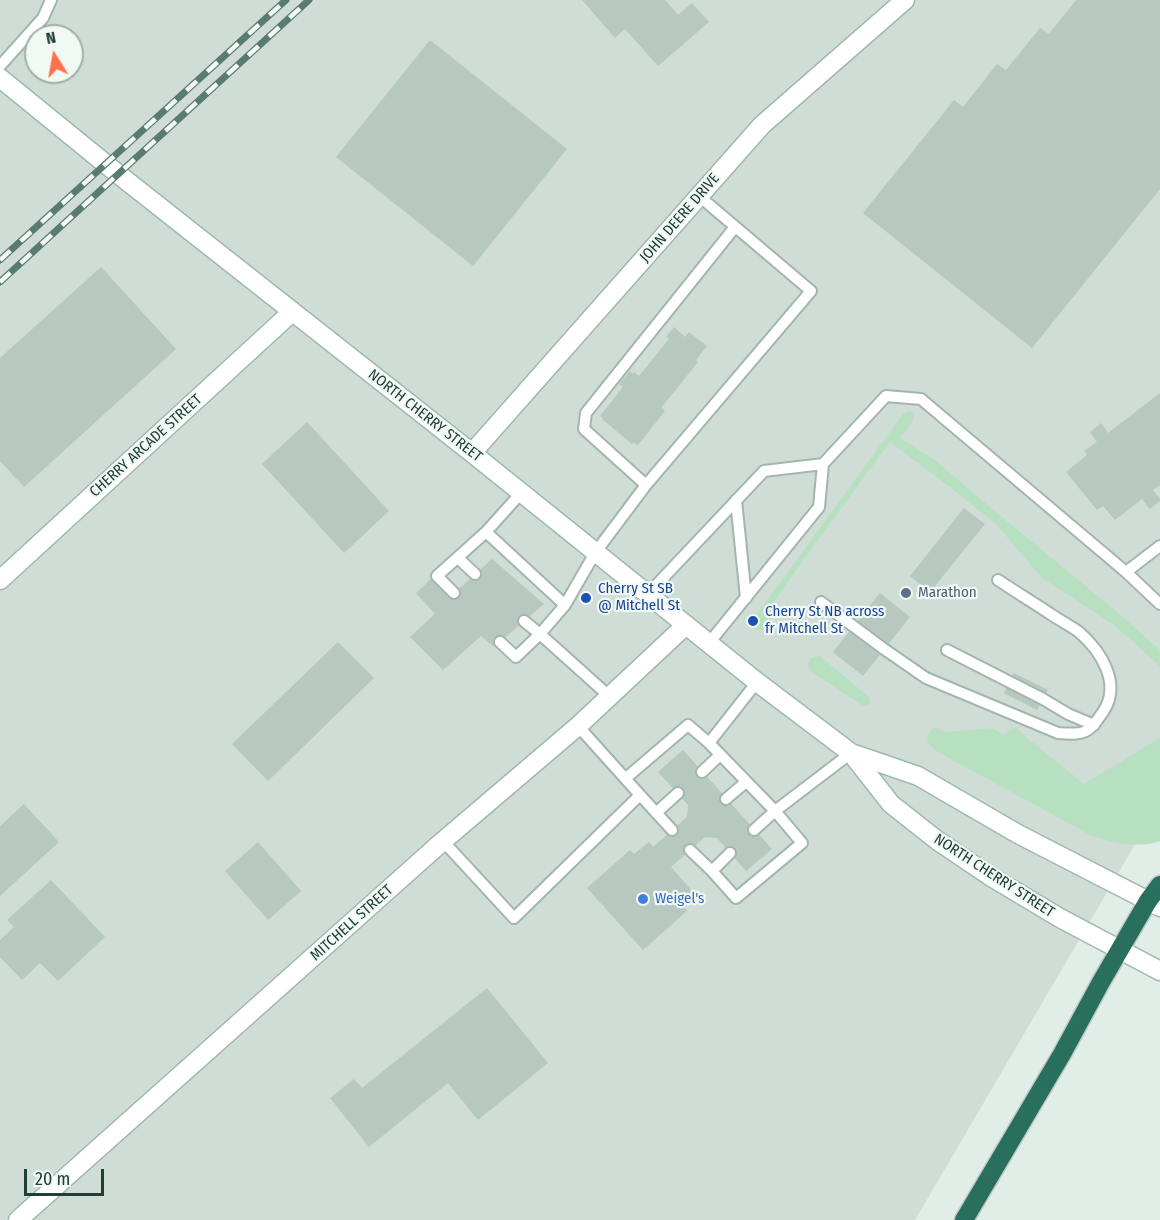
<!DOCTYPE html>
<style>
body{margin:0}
#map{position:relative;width:1160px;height:1220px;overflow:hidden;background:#e1ede7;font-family:"Fira Sans Condensed",sans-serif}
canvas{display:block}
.north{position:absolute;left:24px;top:24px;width:60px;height:60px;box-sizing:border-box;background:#f2f9f5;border:2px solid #9eafa9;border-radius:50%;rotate:349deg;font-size:16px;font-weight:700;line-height:24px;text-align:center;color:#1f4036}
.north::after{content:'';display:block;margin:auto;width:21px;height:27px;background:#ff724d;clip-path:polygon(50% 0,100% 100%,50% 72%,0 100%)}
.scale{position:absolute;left:24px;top:1169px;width:80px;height:27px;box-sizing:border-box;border:3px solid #1f4036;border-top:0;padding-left:8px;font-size:18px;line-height:21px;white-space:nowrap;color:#1f4036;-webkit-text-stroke:4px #f2f9f5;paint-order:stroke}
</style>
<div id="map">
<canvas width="1160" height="1220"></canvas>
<div class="north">N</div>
<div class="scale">20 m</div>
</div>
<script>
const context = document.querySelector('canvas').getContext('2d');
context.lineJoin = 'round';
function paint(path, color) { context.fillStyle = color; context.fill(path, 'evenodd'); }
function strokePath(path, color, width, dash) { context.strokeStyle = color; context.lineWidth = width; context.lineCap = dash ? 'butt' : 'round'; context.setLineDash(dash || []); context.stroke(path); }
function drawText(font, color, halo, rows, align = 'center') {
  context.font = font + ' "Fira Sans Condensed",sans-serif'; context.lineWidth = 4.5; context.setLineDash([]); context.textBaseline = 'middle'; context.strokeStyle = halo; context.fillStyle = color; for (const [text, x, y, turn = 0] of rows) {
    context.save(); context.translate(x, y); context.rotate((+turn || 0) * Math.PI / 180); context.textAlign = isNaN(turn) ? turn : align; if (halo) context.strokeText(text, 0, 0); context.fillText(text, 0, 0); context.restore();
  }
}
paint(new Path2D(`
 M0 0H1160V814L1144 829 915 1220H0ZM36 36H72V72H36Z`), '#cfddd6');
paint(new Path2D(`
 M910 411 914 414V420L900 438 935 460 991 508 1117 612 1160 650V666L1114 625 1042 578 996 524 950 487 890 442 804 559 769 609C772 621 772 630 757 630L749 625 903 414Z
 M820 656 870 698V705L863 706 809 670 808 665 810 659 814 657Z
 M935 727 945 732 993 728 1003 735 1016 727 1027 738 1084 784 1160 738V841C1136 849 1116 843 1092 836L936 751C925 741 924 737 935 727Z`), '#b7e0c1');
paint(new Path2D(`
 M582 0H665L678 15 692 3 709 22 658 66 625 29 615 38Z
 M1076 0H1160V189L1032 348 863 213 954 100 963 107 997 64 1006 70 1040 28 1049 34Z
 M430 40 567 149 473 266 336 157Z
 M101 267 176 349 24 487 0 461V358Z
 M674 327 685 337 689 332 707 346 696 360 698 362 661 408 665 411 638 445 634 443 632 444 602 419 603 418 600 416 623 387 619 384 630 371 633 374 634 372 639 376 669 339 666 337Z
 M1160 393V485L1153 490 1160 499V501L1150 509 1142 499 1115 520 1103 506 1097 510 1066 472 1087 455 1084 451 1097 442 1090 432 1101 423 1108 433Z
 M307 422 389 511 344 553 262 464Z
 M964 508 985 524 930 592 910 576Z
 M492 559 544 604 494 647 481 636 443 670 410 637 435 614 416 593 432 578 450 597Z
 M880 593 910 617 863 676 833 652Z
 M338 642 374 678 268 781 232 744Z
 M1014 673 1048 690 1037 710 1004 693Z
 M683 750 772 849 746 871 717 838 705 837 671 867 694 893 682 905 687 911 643 950 587 888 630 850 634 854 649 842 653 847 687 817 688 805 658 772Z
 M24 804 59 842 0 896V826Z
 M258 842 301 891 268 920 225 871Z
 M51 880 105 937 58 981 40 963 22 980 0 957V940L14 927 7 920Z
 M487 988 548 1063 478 1120 448 1083 369 1147 330 1098 354 1079 362 1088Z`), '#b6c8c0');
const lane = new Path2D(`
 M0 66 43 18 51 0
 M823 464 886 396 921 399 1126 572 1160 546
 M646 485 584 429 586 413 735 227
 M521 493 486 532 565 605 540 634 609 696
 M736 500 746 598
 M458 558 475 574
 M1126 572 1160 604
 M454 593 437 576 486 532
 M648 594 764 471 823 464 819 507 709 643
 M821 602 884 649 926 678 1058 733C1085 735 1088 734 1103 712 1122 684 1101 651 1079 632 1071 626 1061 621 1052 615 1034 603 1016 592 998 580
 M565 605 595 553 646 485 811 291 699 196
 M500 642 516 657 540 634 524 621
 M947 650 1043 699 1068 714 1094 725
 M702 772 720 755
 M626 778 688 725 709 743
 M640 795 672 830
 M726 799 746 782
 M656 813 678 793
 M754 830 775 811 851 753
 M443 841 514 918 640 795 578 726
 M690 850 712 871 736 898 802 843 775 811 709 743 757 682
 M712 871 730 853`);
const street = new Path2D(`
 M472 453 762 125 905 0
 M0 580 292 312
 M18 1220 443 841 578 726 686 625`);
const secondary = new Path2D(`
 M0 78 118 174 472 453 757 682 851 753 891 804 938 841 993 878 1060 918 1160 971
 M851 753 918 776 1018 834 1160 907`);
const highway = new Path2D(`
 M964 1220 1062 1054 1101 982 1148 901 1160 885`);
strokePath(lane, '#a3b6ae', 14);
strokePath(street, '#a3b6ae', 21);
strokePath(secondary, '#9ebaaf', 21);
strokePath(highway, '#c0cac7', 21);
strokePath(lane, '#fff', 10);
strokePath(street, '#fff', 18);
strokePath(secondary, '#fff', 18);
strokePath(highway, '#286f5e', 18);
const rail = new Path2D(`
 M0 260 286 0
 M0 282 309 0`);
strokePath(rail, '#5a7b71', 7);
strokePath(rail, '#f2f9f5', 4.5, [14]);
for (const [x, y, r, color] of [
 [906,593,6,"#5c6f8a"],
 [586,598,6,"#1a4fb4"],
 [753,621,6,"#1a4fb4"],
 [643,899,6,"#3f7fe0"]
]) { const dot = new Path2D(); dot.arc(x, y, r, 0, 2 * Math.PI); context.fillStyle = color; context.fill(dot); strokePath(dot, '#f2f9f5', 2); }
drawText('15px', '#1f4036', '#f2f9f5', [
 ["JOHN DEERE DRIVE",680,218,-49],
 ["NORTH CHERRY STREET",425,416,38],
 ["CHERRY ARCADE STREET",146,446,-42],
 ["NORTH CHERRY STREET",994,876,33],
 ["MITCHELL STREET",352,923,-42]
]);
drawText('15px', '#164399', '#f2f9f5', [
 ["Cherry St SB",598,589],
 ["@ Mitchell St",598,606],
 ["Cherry St NB across",765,612],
 ["fr Mitchell St",765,629]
], 'left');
drawText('15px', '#4e5e75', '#f2f9f5', [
 ["Marathon",918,593]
], 'left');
drawText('15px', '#366cbe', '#f2f9f5', [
 ["Weigel's",655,899]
], 'left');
</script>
